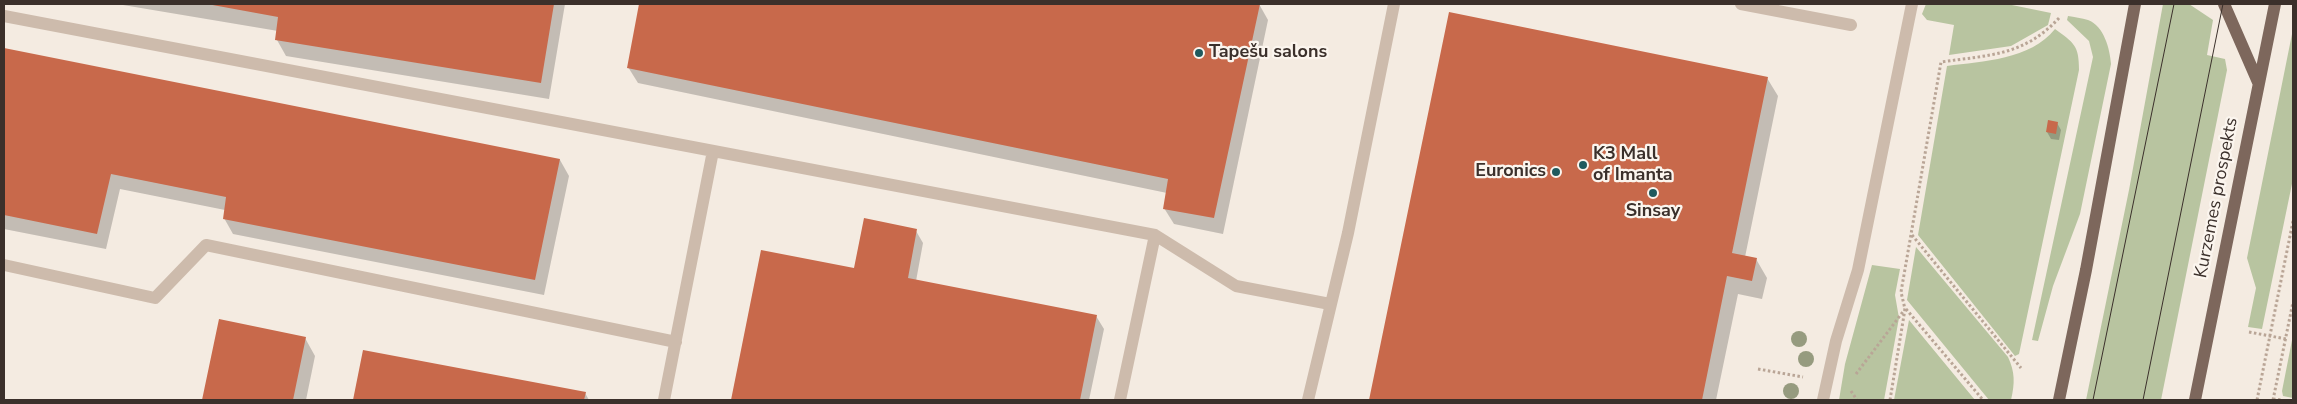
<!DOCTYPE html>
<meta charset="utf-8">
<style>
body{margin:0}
#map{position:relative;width:2297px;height:404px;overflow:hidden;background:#f4ebe1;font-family:"Nunito Sans",sans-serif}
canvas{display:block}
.frame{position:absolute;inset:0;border:5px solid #3b302b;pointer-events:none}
</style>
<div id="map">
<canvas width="2297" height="404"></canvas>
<div class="frame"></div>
</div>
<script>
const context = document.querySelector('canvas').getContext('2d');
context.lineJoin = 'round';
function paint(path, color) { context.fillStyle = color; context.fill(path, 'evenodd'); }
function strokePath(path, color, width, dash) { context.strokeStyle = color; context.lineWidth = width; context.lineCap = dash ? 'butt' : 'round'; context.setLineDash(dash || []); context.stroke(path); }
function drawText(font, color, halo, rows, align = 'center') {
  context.font = font + ' "Nunito Sans",sans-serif'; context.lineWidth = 4.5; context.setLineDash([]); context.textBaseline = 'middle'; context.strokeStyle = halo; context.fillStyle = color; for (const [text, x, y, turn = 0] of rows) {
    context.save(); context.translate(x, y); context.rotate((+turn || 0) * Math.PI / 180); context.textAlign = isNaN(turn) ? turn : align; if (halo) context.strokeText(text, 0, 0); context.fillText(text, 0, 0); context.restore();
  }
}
paint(new Path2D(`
 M1926 4H2007L2051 13 2048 25 2011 46 1949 55 1954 25 1927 20 1922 14Z
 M2163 4H2189L2213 20 2207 55 2225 59 2227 70 2161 400H2086L2129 190Z
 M2068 16C2074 17 2082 18 2088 20 2104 26 2110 49 2111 64L2080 214 2053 286 2038 341 2032 340 2093 57 2089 41 2067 20Z
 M2055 29C2074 43 2079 45 2079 70L2019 354 2015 356 1918 235 1947 66C1983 61 2030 60 2055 29Z
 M2293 29V179L2262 329 2248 327 2256 288 2247 258Z
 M1916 247 2008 357C2015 372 2015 383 2011 400H1989L1907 300Z
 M1872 265 1900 269 1895 295 1899 318 1884 400H1839L1845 364Z
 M1909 320 1975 400H1894Z
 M2293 335V398L2283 396 2282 391Z`), '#b8c4a0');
paint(new Path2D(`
 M117 4H565L549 99 286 56 277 40 278 31Z
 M641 4H1259L1268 20 1223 234 1174 224 1164 208 1167 193 638 83 628 67Z
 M1450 13 1767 78 1778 96 1745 257 1756 259 1767 278 1762 299 1738 294 1716 400H1371Z
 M4 49 560 160 569 176 544 295 233 234 224 218 225 210 120 189 106 249 4 229Z
 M2057 123 2061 130 2059 140 2051 139 2047 132Z
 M916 231 923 243 916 281 1096 316 1104 329 1089 400H733L762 251 855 269Z
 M220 321 305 338 315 356 306 400H203Z
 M364 351 585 393 589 400H354Z`), '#0003');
paint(new Path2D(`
 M207 4H554L541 83 275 40 278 17Z
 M639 4H1260L1214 218 1163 209 1168 179 627 68Z
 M1449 12 1768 77 1732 253 1757 258 1752 281 1727 276 1702 400H1369Z
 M4 48 560 159 535 280 223 219 226 197 111 174 97 234 4 215Z
 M2048 120 2058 122 2056 134 2046 132Z
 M864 218 917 229 908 278 1097 315 1080 400H731L761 250 854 268Z
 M219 319 306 337 293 400H202Z
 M363 350 586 392 584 400H353Z`), '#c8694b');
strokePath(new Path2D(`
 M1912 235 2021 368
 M1906 309 1983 400
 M2249 332 2286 339
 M1758 369 1803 377
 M1856 374 1905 309
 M1851 391 1857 400
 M2273 399 2282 400
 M1890 400 1905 309 1901 292 1941 62C1989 55 2024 56 2059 18
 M2257 400 2293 221
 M2273 400 2293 302`), '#b9a596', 3, [2.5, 2.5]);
strokePath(new Path2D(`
 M1741 4 1851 25
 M4 16 1155 235 1236 286 1330 304
 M4 265 155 298 206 245 676 342
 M664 400 713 151
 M1120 400 1155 235
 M1308 400 1348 233 1394 4
 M1823 400 1836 341 1858 270 1912 4`), '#cdbbac', 12);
strokePath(new Path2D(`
 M2224 4 2258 82
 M2059 400 2086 270 2135 4
 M2195 400 2275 4`), '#7d675c', 12);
strokePath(new Path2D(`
 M2093 400 2174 4
 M2143 400 2223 4`), '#3b302b', 1);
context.fillStyle = '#969b7f';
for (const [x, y] of [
 [1799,339],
 [1806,359],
 [1791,391]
]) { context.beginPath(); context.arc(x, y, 8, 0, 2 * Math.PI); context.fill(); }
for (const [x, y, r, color] of [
 [1199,53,5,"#1f5a5e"],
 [1583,165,5,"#1f5a5e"],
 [1556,172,5,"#1f5a5e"],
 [1653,193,5,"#1f5a5e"]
]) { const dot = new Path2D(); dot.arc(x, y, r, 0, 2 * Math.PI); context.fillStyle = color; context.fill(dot); strokePath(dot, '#fbf5ee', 2); }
drawText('bold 18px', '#3b302b', '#fbf5ee', [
 ["Tapešu salons",1209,53],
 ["K3 Mall",1593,155],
 ["of Imanta",1593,176],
 ["Euronics",1546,172,"right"],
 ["Sinsay",1653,212,"center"]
], 'left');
drawText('18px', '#3b302b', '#fbf5ee', [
 ["Kurzemes prospekts",2217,198,-79]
]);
</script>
